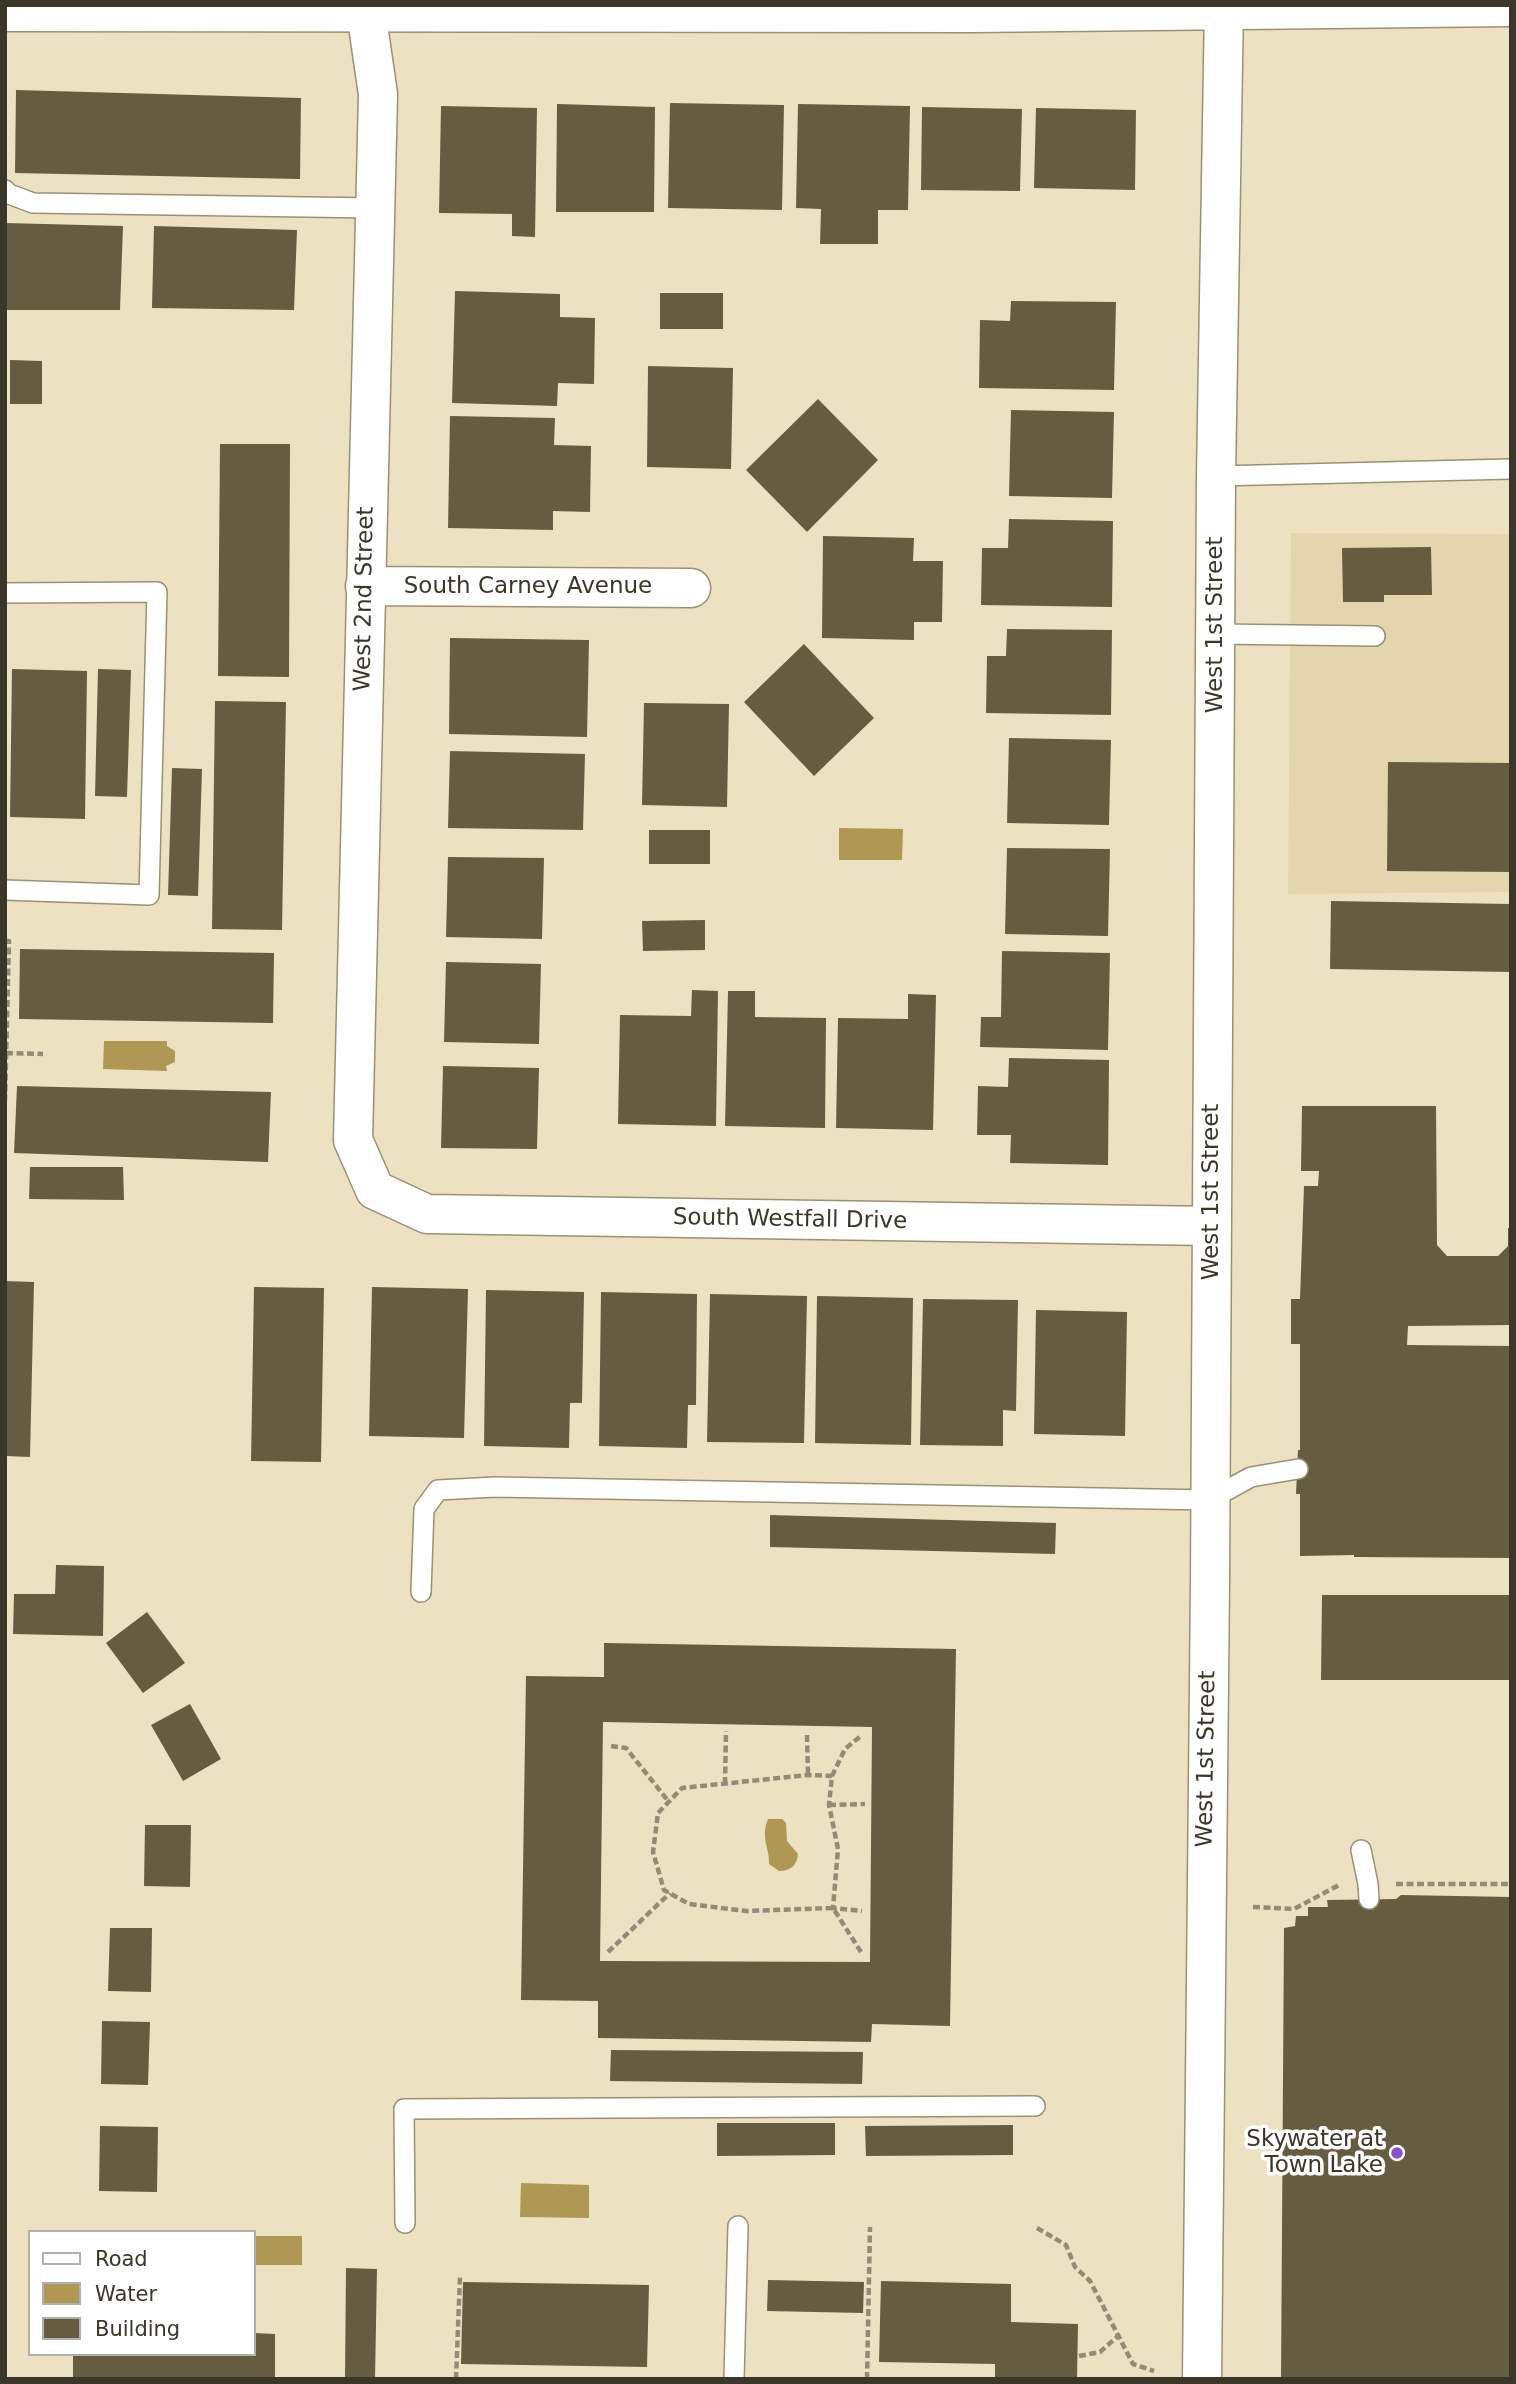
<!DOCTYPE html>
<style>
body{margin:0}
#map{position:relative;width:1516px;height:2384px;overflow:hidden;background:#ece2c2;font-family:"DejaVu Sans",sans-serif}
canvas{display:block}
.frame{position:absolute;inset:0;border:7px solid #3a362a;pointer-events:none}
.legend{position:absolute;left:28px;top:2230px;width:228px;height:126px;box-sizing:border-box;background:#fff;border:2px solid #b0afaa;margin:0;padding:9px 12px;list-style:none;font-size:21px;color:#3a362a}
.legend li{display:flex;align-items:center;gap:14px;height:35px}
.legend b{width:35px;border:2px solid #b0afaa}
</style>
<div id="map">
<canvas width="1516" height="2384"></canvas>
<div class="frame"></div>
<ul class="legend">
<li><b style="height:9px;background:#fff"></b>Road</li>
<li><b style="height:19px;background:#ae9853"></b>Water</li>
<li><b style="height:19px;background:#665d41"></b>Building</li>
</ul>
</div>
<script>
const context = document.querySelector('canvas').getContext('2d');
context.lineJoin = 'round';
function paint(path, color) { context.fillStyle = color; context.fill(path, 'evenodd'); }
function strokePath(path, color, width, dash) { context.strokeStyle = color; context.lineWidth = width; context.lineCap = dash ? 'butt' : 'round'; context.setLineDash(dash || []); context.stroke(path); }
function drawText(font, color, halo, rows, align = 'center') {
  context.font = font + ' "DejaVu Sans",sans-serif'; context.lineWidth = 7; context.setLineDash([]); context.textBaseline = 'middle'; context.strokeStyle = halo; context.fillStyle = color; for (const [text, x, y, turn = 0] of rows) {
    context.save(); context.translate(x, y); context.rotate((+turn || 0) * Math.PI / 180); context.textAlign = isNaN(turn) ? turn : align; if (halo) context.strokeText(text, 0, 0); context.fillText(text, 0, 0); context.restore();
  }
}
paint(new Path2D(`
 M1291 533 1511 534V892L1288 894Z`), '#e3d6af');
paint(new Path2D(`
 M839 828 903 829 902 860H839Z
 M104 1041H167V1046L175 1051V1062L166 1066 167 1071 103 1069Z
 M768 1819H782L786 1823 787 1841 798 1854C797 1865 791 1871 779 1871L769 1864C770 1848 760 1838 768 1819Z
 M521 2183 589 2185V2218L520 2217Z
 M254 2236H302V2265H254Z`), '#ae9853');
paint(new Path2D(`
 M16 90 301 98 300 179 15 173Z
 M670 103 784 105 782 210 668 208Z
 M557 104 655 107 654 212H556Z
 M798 104 910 106 908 210H878V244H820L821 209 796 208Z
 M441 106 537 108 535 237 512 236V214L439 213Z
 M922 107 1022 109 1020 191 921 190Z
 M1036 108 1136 110 1135 190 1034 188Z
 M5 223 123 226 120 310H5Z
 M154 226 297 230 294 310 152 308Z
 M455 291 560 294V317L595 318 594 384 558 383 557 406 452 403Z
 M660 293H723V329H660Z
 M1011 301 1116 302 1114 390 979 388 980 320 1010 321Z
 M10 360 42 361V404H10Z
 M648 366 733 368 731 469 647 467Z
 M818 399 878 460 807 532 746 470Z
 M1011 410 1114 412 1112 498 1009 496Z
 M450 416 555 418 554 445 591 446 590 512 553 511V530L448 528Z
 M220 444H290L289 677 218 676Z
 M1009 519 1113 521 1112 607 981 605 982 548H1008Z
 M823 536 914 538 913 561H943L942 622H914V640L822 638Z
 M1431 547 1432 595H1384V602H1343L1342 548Z
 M1007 629 1112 630 1111 715 986 713 987 656H1006Z
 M450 638 589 640 587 737 449 734Z
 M804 644 874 718 814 776 744 702Z
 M12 669 87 671 85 819 10 817Z
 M98 669 131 670 127 797 95 796Z
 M215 701 286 702 282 930 212 929Z
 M644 703 729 704 727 807 642 805Z
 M1009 738 1111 740 1109 825 1007 823Z
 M450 751 585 754 583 830 448 828Z
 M1388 762 1511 763V872L1387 871Z
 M172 768 202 769 198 896 168 895Z
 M649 830H710V864H649Z
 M1007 848 1110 849 1108 936 1005 934Z
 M448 857 544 858 542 939 446 937Z
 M1331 901 1511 904V972L1330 969Z
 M705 920V950L643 951 642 921Z
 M20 949 274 953 273 1023 19 1019Z
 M1002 951 1110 953 1108 1050 980 1047 981 1017H1001Z
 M446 962 541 964 539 1044 444 1042Z
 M692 990 718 991 716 1126 618 1124 620 1015 691 1016Z
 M728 991H755V1017L826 1018 825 1128 725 1126Z
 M908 994 936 995 933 1130 836 1128 838 1018 908 1019Z
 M1009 1058 1109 1060 1108 1165 1010 1163 1011 1135H977L978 1086 1008 1087Z
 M443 1066 539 1068 537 1149 441 1148Z
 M17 1086 271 1092 268 1162 14 1153Z
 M1302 1106H1436L1437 1245 1447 1256H1498L1508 1246V1228H1511V1325L1408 1326 1407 1345 1511 1346V1558L1354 1557V1555L1300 1556V1494H1296L1298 1450H1300V1344H1291V1299H1300L1304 1186H1318L1319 1171H1301Z
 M30 1167H123L124 1200 29 1199Z
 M5 1281 34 1282 30 1457 5 1456Z
 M254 1287 324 1288 321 1462 251 1461Z
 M372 1287 468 1289 464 1438 369 1436Z
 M486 1290 584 1292 582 1403H570L569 1448 484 1446Z
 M601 1292 697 1294 696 1405H688L687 1448 599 1446Z
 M710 1294 807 1296 804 1443 707 1442Z
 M817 1296 913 1298 911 1445 815 1443Z
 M923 1299 1018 1300 1016 1411 1003 1410V1446L920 1445Z
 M1036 1310 1127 1312 1125 1436 1034 1434Z
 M770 1515 1056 1523 1055 1554 770 1547Z
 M56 1565 104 1566 103 1636 13 1634 14 1594H55Z
 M1322 1595H1511V1680H1321Z
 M147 1612 185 1663 143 1693 106 1643Z
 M604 1643 956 1649 950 2026 872 2024 871 2042 598 2038V2001L521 2000 526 1676 604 1677ZM603 1722 872 1727 870 1962 600 1961Z
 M190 1704 221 1759 183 1781 151 1725Z
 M145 1825H191L190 1887 144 1886Z
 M1401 1895 1511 1897V2379H1281L1284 1928 1295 1926 1296 1916H1308V1907H1328L1327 1900 1396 1899Z
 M110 1928H152L151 1992 108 1991Z
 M102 2021 150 2022 148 2085 101 2084Z
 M611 2050 863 2052 862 2084 610 2081Z
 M717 2123H835V2155L717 2156Z
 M1013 2125V2155L866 2156 865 2126Z
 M100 2126 158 2127 157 2192 99 2191Z
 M346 2268 377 2269 375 2379H345Z
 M768 2280 864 2282 863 2313 767 2311Z
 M881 2281 1011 2284V2322L1078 2324 1077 2379H995V2364L879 2362Z
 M463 2282 649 2285 647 2367 461 2364Z
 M254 2333 275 2334V2379H73V2354H254Z`), '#665d41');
const lane = new Path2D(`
 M5 190 9 194 33 203 375 208
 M1216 476 1511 469
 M5 593 157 592 149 895 5 890
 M1217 634 1375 636
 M421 1592 424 1509 438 1490 495 1487 1209 1500 1251 1477 1298 1469
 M1361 1850 1368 1884 1369 1899
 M405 2223 404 2109 1035 2106
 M734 2379 738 2226`);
const street = new Path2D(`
 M365 5 378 94 353 1140 375 1190 427 1214 1211 1226
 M365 586 691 588`);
const secondary = new Path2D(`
 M5 12 973 13 1511 7
 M1202 2379 1210 1582 1216 476 1224 5`);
strokePath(lane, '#9a9073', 22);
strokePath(street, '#9a9073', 41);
strokePath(secondary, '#9a9073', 41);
strokePath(new Path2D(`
 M5 941H9L5 1101
 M6 1053 43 1054
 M807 1735 808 1775
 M611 1746 626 1748 669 1802
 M832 1776 845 1749 862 1735
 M725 1784 726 1731
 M829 1805 865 1804
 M1396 1884H1511
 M1253 1907 1294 1909 1339 1885
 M608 1952 670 1893
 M861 1952 833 1908 746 1911 689 1904 664 1890 653 1852 658 1813 682 1788 808 1775 832 1776 829 1805 838 1849 833 1908 862 1911
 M1037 2228 1066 2245 1075 2267 1090 2281 1133 2364 1154 2371
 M1079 2356 1100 2352 1118 2336
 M456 2379 460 2276
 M867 2379 870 2227`), '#928b75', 4.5, [7, 3.5]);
strokePath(lane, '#fff', 19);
strokePath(street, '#fff', 38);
strokePath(secondary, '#fff', 38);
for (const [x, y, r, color] of [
 [1397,2153,7,"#8951c9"]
]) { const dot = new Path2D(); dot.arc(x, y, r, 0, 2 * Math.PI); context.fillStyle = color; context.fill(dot); strokePath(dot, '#fff', 2.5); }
drawText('23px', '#3a362a', '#fff', [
 ["South Carney Avenue",528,587],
 ["West 2nd Street",365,599,-89],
 ["West 1st Street",1216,625,-90],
 ["West 1st Street",1212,1192,-90],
 ["South Westfall Drive",790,1220,1],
 ["West 1st Street",1207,1759,-89]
]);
drawText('23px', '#3a362a', '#fff', [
 ["Skywater at",1383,2140],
 ["Town Lake",1383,2166]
], 'right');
</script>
